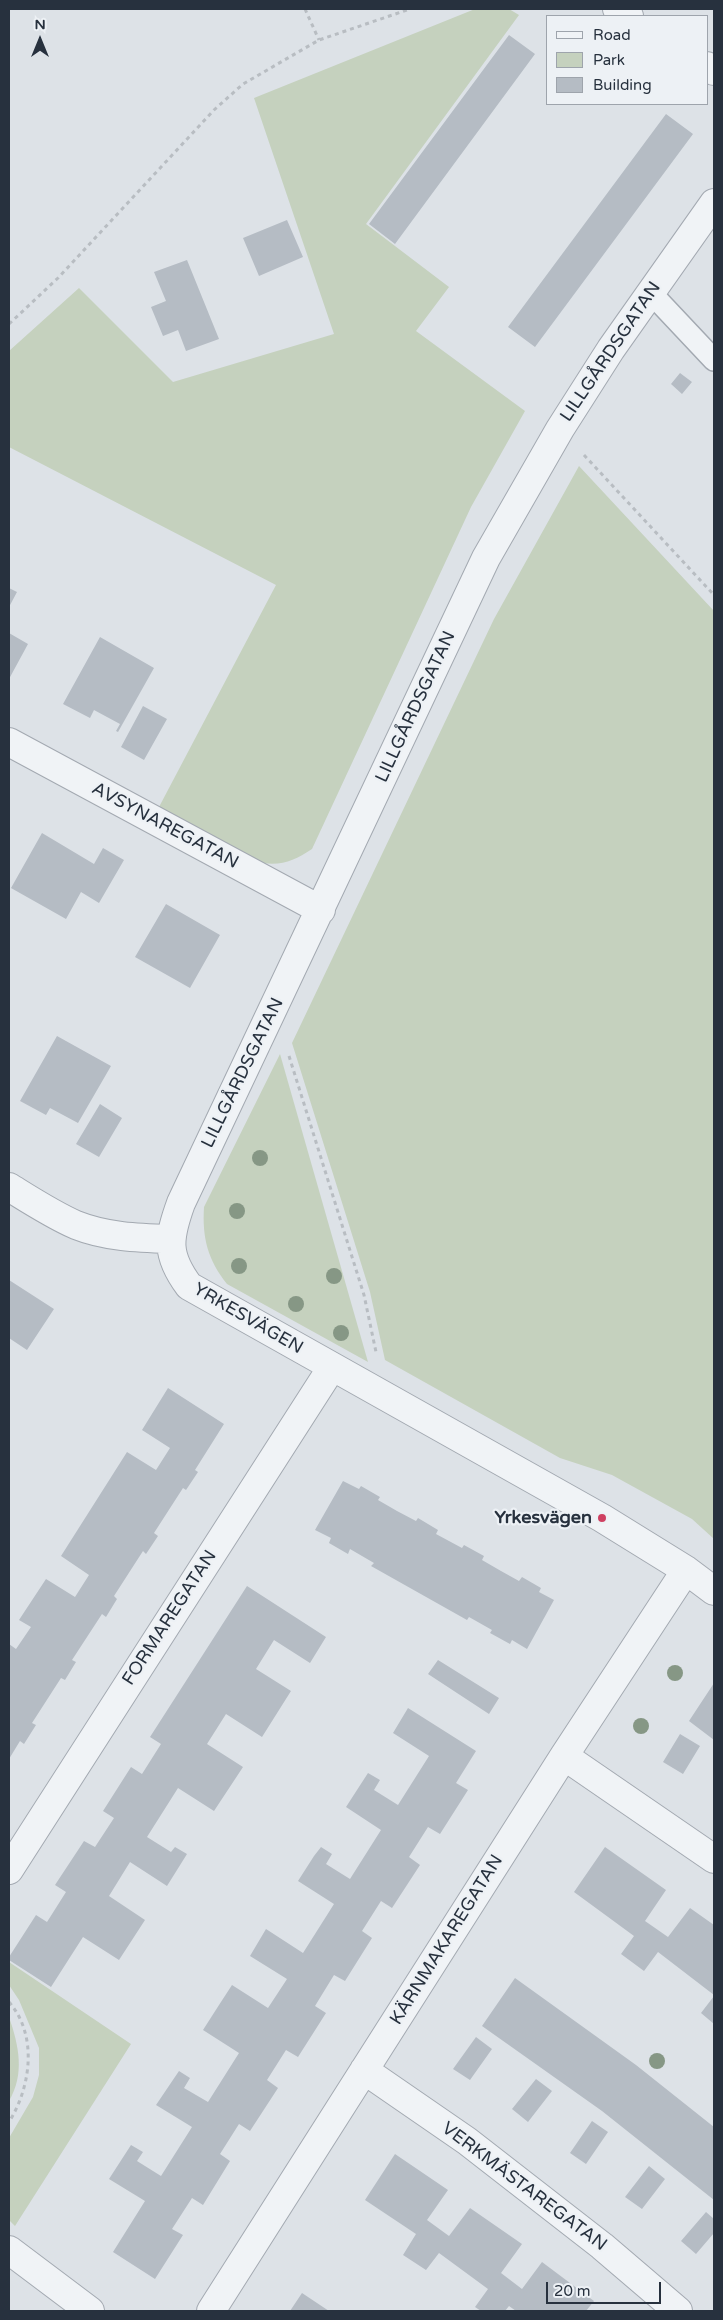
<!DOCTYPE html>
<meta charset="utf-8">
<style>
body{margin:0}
#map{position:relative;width:723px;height:2320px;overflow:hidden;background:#dde2e7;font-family:"Varela Round",sans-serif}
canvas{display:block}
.frame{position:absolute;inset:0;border:10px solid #27313e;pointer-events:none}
.legend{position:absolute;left:546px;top:15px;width:162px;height:90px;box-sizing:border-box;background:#edf1f5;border:1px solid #9ea4ac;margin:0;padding:6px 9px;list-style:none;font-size:15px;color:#27313e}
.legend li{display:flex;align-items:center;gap:10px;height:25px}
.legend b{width:25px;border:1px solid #9ea4ac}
.north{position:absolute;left:15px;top:15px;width:50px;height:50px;-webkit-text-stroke:4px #edf1f5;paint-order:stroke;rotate:0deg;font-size:14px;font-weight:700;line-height:20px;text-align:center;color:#27313e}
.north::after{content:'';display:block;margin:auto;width:18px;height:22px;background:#27313e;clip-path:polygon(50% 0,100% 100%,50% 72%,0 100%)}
.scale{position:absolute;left:546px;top:2282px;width:115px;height:22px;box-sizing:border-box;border:2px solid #27313e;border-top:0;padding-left:6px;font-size:15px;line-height:18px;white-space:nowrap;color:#27313e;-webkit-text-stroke:4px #edf1f5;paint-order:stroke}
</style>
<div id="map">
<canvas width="723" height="2320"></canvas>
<div class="frame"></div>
<ul class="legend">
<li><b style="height:6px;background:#f0f3f6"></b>Road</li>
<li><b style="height:14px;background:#c5d1be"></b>Park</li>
<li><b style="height:14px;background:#b5bcc4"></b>Building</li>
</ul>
<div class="north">N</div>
<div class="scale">20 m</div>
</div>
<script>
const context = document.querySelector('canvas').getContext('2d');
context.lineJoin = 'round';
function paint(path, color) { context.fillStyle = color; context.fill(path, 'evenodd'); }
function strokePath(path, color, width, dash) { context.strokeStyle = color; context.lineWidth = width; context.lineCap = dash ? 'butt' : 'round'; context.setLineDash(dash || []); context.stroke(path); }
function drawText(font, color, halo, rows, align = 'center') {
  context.font = font + ' "Varela Round",sans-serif'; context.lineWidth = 4.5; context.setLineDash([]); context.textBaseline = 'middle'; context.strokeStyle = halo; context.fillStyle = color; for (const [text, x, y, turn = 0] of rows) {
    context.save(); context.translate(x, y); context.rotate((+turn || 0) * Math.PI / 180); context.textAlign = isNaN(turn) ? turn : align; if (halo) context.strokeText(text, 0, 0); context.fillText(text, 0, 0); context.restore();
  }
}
paint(new Path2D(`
 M475 9H509L519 15 366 224 449 287 416 331 525 411 471 507 312 849C295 860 283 866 262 863L159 807 276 585 9 447V351L79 288 173 382 334 334 254 98Z
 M579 466 714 611V1539L692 1519 612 1475 560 1458 385 1360 370 1292 292 1043 494 619Z
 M280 1054 368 1362 227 1284C208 1260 202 1238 204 1207Z
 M9 1962 131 2044 15 2226 9 2220V2138L33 2097 39 2075V2048L19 2000 9 1985Z
 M9 2017C19 2046 25 2074 9 2101Z`), '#c5d1be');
paint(new Path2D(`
 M509 35 535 54 395 244 369 224Z
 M666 114 693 134 535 347 508 327Z
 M287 220 303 257 259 276 243 238Z
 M187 260 219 339 186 351 178 330 163 336 151 307 166 301 154 272Z
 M680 373 692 382 682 394 671 384Z
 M9 588 17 592 9 607Z
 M9 633 28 644 9 679Z
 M100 637 154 668 118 732 116 731 120 724 94 710 90 718 63 704Z
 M143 706 167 719 144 760 121 747Z
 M42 833 94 864 103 848 124 860 99 903 81 892 66 919 11 888Z
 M166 904 220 935 190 988 135 957Z
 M57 1036 111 1066 78 1123 50 1108 46 1115 20 1101Z
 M100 1104 122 1118 99 1157 76 1144Z
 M9 1280 54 1309 27 1350 9 1338Z
 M168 1388 224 1424 195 1470 198 1472 186 1490 183 1488 154 1533 158 1536 146 1554 143 1551 114 1596 117 1599 106 1617 102 1614 72 1660 76 1662 65 1680 61 1678 32 1723 36 1725 24 1744 20 1741 9 1759V1644L16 1649 31 1627 19 1620 46 1579 75 1597 89 1575 61 1556 127 1452 156 1470 170 1448 142 1430Z
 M343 1481 359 1489 361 1486 380 1497 378 1500 397 1511 416 1521 418 1518 438 1530 436 1534 462 1548 464 1545 484 1556 482 1560 501 1571 519 1581 522 1577 541 1588 539 1592 554 1600 527 1649 512 1640 510 1644 490 1633 492 1630 469 1617 467 1620 371 1566 374 1563 350 1549 348 1554 329 1543 331 1538 315 1530Z
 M247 1586 326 1637 310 1663 274 1640 256 1669 291 1691 262 1737 226 1714 207 1744 243 1767 214 1811 178 1788 147 1837 171 1852 175 1847 187 1854 167 1886 130 1862 109 1896 145 1920 119 1960 83 1937 51 1987 9 1960V1957L36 1915 47 1922 66 1892 55 1885 84 1841 95 1847 114 1818 103 1811 131 1767 142 1774 161 1744 150 1737Z
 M438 1660 499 1698 489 1714 428 1674Z
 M714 1683V1740L689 1721Z
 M408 1708 476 1751 456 1783 468 1790 440 1834 428 1827 409 1857 420 1865 392 1908 381 1901 362 1931 372 1938 345 1981 334 1975 315 2006 326 2013 298 2057 286 2050 267 2080 278 2088 250 2131 239 2124 220 2154 230 2161 203 2205 192 2198 172 2229 183 2235 155 2279 113 2252 145 2201 109 2179 131 2145 143 2152 137 2161 161 2176 192 2127 156 2105 179 2071 190 2078 184 2088 208 2102 239 2053 203 2030 219 2005 232 1985 268 2008 287 1979 250 1956 266 1929 303 1953 334 1904 298 1881 314 1856 321 1847 332 1854 326 1864 350 1879 381 1830 346 1807 368 1773 380 1780 374 1790 398 1805 429 1756 393 1733Z
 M680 1734 700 1746 683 1774 663 1762Z
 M605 1847 666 1890 645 1921 668 1937 690 1908 714 1925V1995L658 1952 644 1971 621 1954 634 1936 574 1892Z
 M515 1978 636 2065 714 2127V2200L602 2111 482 2026Z
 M714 1996V2024L701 2013Z
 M476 2037 492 2049 470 2080 453 2069Z
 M536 2079 552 2091 528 2122 512 2109Z
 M592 2121 608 2132 586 2164 570 2153Z
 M395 2154 448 2190 427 2220 449 2236 470 2208 522 2244 501 2273 522 2289 542 2262 594 2301 586 2311H516L509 2306 505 2311H481L475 2307 488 2289 439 2253 426 2270 403 2255 416 2234 365 2200Z
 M649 2166 665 2179 642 2209 625 2197Z
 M706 2212 714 2219V2233L696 2254 681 2241Z
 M302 2293 329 2311H290Z`), '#b5bcc4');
const lane = new Path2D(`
 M650 292 714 360`);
const street = new Path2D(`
 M617 9 629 16
 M707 66 714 71
 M714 203 611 349 560 429 486 558 181 1203C168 1239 166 1255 189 1286L602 1518 686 1570 714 1591
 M9 742 321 910
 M9 1187C30 1200 53 1215 76 1225 106 1237 138 1238 170 1239
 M564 1756 714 1859
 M9 1870 332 1367
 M364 2070 467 2141 602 2246 678 2311
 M9 2250 90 2311
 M211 2311 564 1756 686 1570`);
strokePath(lane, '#a3a9b1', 24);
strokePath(street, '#a3a9b1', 30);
strokePath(new Path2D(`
 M305 9 319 40
 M9 324 58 278 214 110 243 84 319 40 410 9
 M584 455 714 595
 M289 1056 364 1295 376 1352
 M9 2002C38 2035 31 2087 9 2122`), '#b8bdc2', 3, [4, 4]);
strokePath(lane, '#f0f3f6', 21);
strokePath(street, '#f0f3f6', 28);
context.fillStyle = '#869785';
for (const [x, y] of [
 [260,1158],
 [237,1211],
 [239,1266],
 [334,1276],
 [296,1304],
 [341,1333],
 [675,1673],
 [641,1726],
 [657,2061]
]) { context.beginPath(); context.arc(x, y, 8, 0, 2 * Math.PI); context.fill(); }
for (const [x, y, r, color] of [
 [602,1518,5,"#cf4061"]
]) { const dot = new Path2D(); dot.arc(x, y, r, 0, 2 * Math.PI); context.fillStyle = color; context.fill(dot); strokePath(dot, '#edf1f5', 2); }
drawText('18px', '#27313e', '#edf1f5', [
 ["LILLGÅRDSGATAN",611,352,-56],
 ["LILLGÅRDSGATAN",416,707,-65],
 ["AVSYNAREGATAN",165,826,28],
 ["LILLGÅRDSGATAN",243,1073,-64],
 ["YRKESVÄGEN",248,1319,30],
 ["FORMAREGATAN",170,1618,-57],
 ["KÄRNMAKAREGATAN",447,1940,-58],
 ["VERKMÄSTAREGATAN",524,2187,37]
]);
drawText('bold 18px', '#27313e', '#edf1f5', [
 ["Yrkesvägen",592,1518]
], 'right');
</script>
